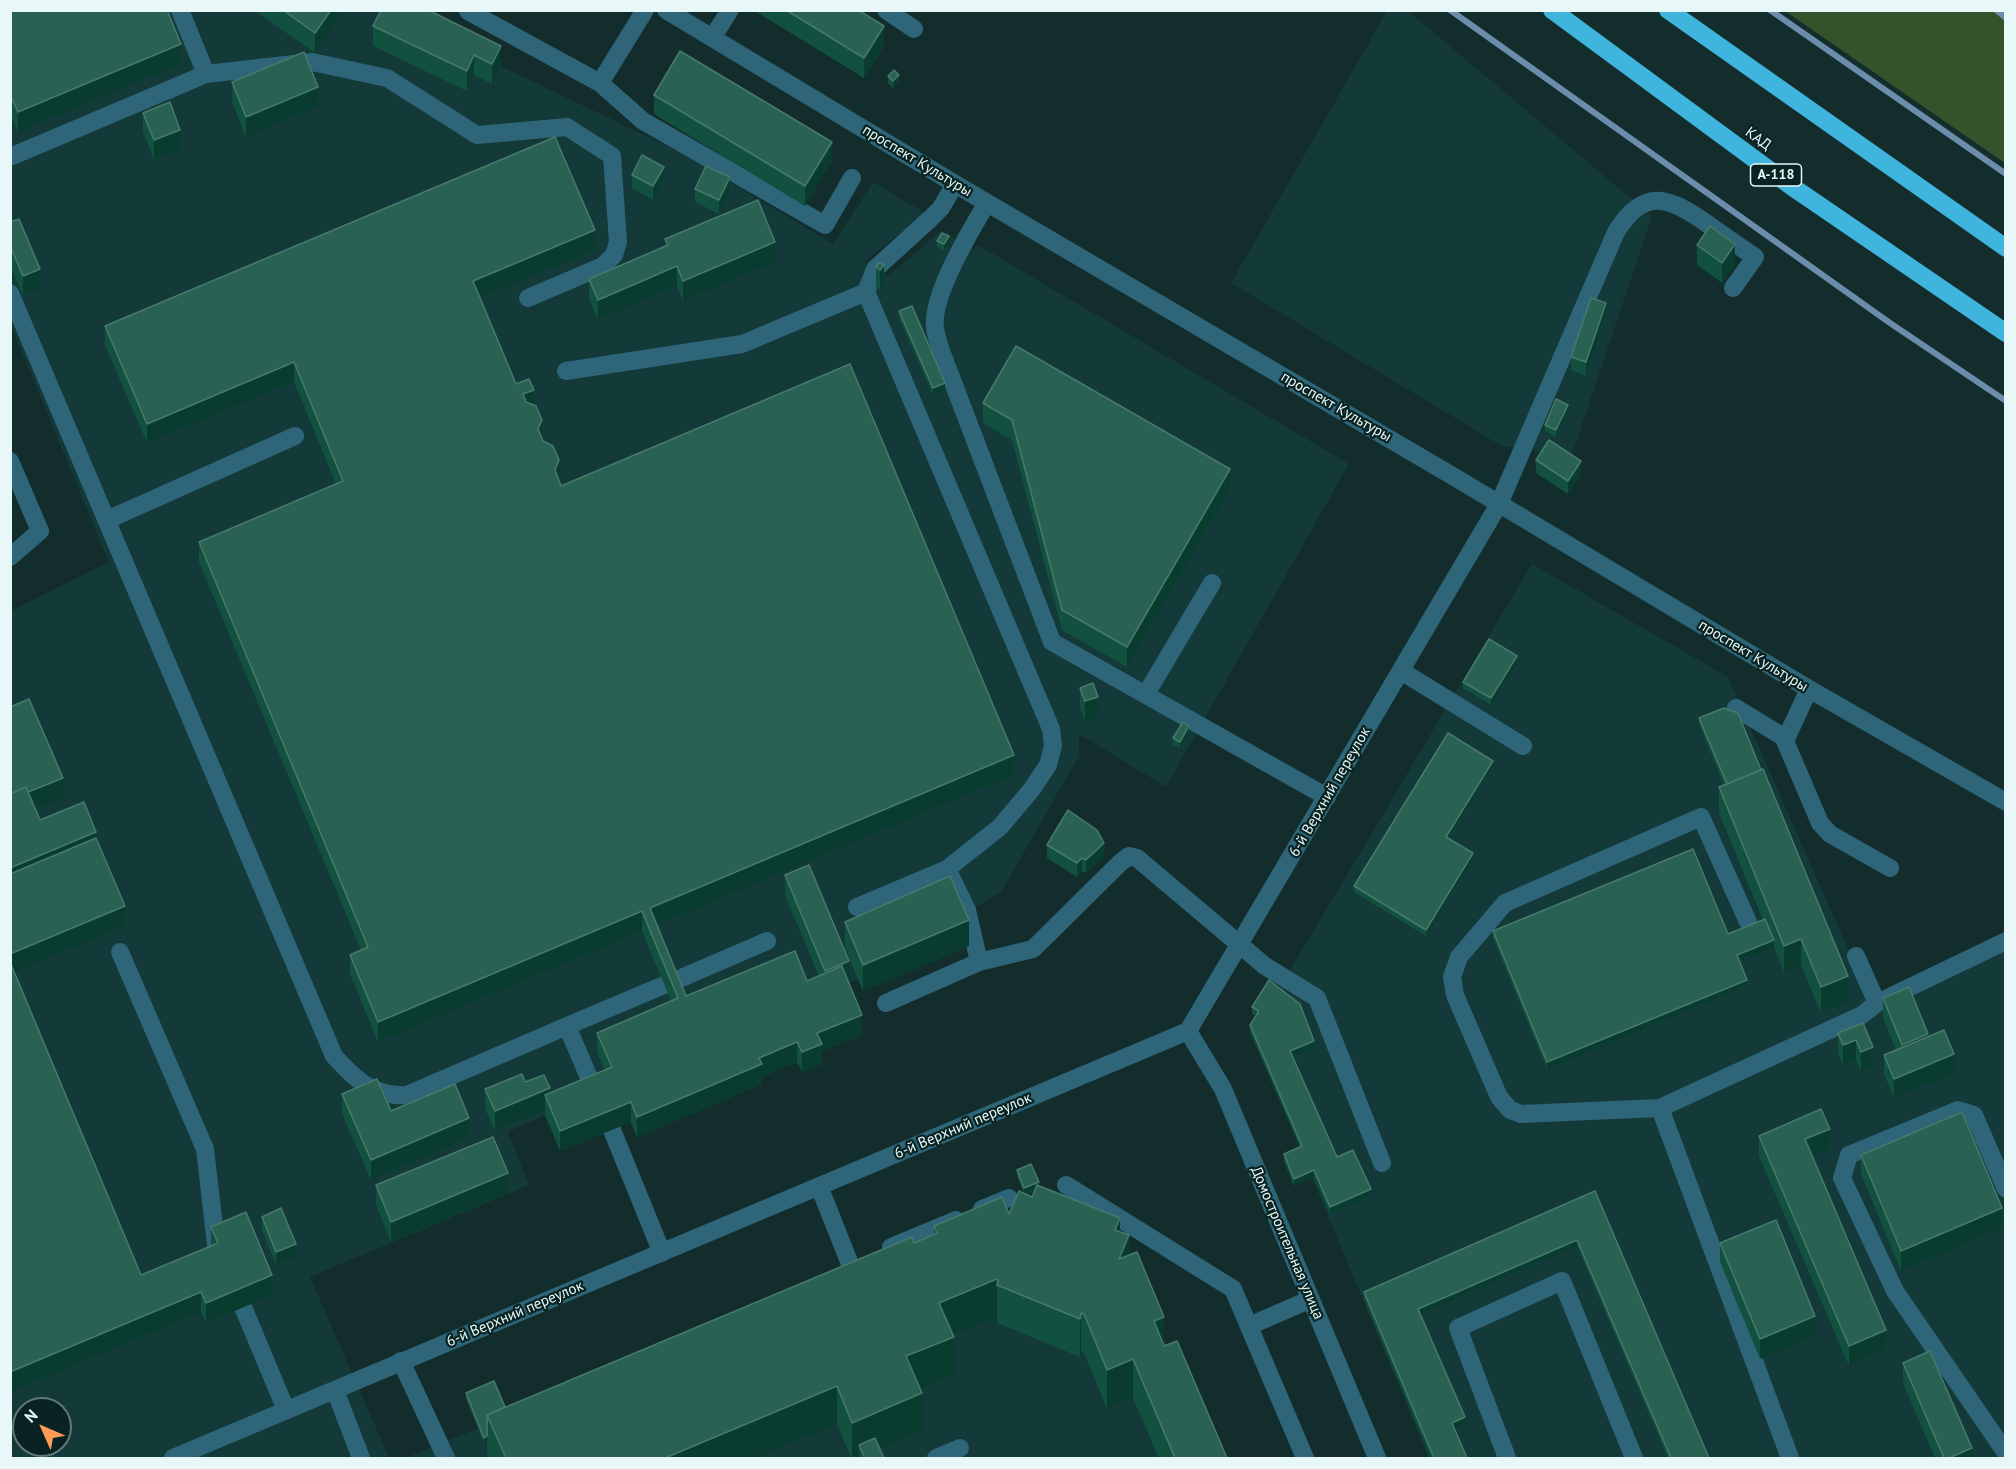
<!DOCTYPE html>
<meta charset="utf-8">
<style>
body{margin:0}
#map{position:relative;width:2016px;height:1469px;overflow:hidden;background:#132d2d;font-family:"PT Sans",sans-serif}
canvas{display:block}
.frame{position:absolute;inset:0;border:12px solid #e8f7f7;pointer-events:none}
.north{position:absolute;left:12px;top:1397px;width:60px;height:60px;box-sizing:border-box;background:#092323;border:2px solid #627878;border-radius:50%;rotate:315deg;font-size:16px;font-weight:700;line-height:24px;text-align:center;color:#e8f7f7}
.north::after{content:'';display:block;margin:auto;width:21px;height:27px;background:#fe9b59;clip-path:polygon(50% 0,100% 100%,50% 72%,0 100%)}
</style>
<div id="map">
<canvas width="2016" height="1469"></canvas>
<div class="frame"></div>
<div class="north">N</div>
</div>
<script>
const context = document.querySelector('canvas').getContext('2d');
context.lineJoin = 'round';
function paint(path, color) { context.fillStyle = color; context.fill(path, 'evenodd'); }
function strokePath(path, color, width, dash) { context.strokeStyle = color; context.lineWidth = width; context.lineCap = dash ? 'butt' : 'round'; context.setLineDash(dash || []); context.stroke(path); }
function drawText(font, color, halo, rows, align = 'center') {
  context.font = font + ' "PT Sans",sans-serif'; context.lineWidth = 4.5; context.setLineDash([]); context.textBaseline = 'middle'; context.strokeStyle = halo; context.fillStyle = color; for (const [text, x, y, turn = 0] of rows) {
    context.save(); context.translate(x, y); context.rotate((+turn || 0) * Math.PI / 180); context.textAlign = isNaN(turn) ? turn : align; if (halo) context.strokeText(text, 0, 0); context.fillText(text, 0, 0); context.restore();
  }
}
paint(new Path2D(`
 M10 11H386L684 154 833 244 873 182 925 213 864 262 875 269 888 276 941 231 974 250 978 245 1349 464 1166 787 1079 734V756L1001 892 980 905 967 910 969 946 863 991 858 979 842 986 862 1034 760 1078 762 1084 637 1137 630 1122 560 1151 545 1115 508 1132 529 1185 310 1277 389 1458H11V611L109 562 11 326ZM24 1409H60V1445H24Z
 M1387 11H1408L1652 216 1571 457 1500 445 1231 283Z
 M1532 564 1728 677 1875 1010 2005 948V1458H1429L1252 1034Z
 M1020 1209 1130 1255 1214 1458H405Z`), '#143939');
paint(new Path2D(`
 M1785 11H2005V163Z`), '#34532a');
strokePath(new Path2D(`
 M1450 10 1890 323 2006 401
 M1770 10 2006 174
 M1996 10 2006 18`), '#6b8cab', 6);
strokePath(new Path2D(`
 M666 10 955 184 1456 478 1809 689 2006 802
 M886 10 914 29
 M468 11 600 83 643 121 825 225 852 178
 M712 38 730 10
 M206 74 312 62 387 78 477 135 567 127 612 156 618 242 614 255 603 266 528 298
 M600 83 645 10
 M10 157 206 74 180 10
 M987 203C970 231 931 296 935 328 936 336 939 344 941 351L1052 642 1327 797
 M866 292 875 269 931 218 941 208 955 184
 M10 293 334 1056C356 1080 373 1097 407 1095L567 1026
 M566 371 742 344 866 292 1051 729 1053 746 1048 765 1032 789 1000 827 947 869 857 907
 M10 461 40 531 10 557
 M107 520 295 436
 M1401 671 1523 746
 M1809 689 1785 741 1820 823 1830 834 1890 868
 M1146 694 1212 583
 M1736 708 1785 738
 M947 869 967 910 979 962
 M120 952 205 1149 216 1244
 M1856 956 1877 1003
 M672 982 767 941
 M886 1003 979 962 1033 949 1121 862 1129 856 1137 858 1265 966 1317 998 1382 1163
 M1188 1031 1223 1089 1377 1458
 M596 1094 567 1026 664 985
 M1660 1108 1521 1114 1510 1110 1499 1097 1455 995 1452 977 1459 957 1505 903 1701 817 1748 922
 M612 1130 662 1253
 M1066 1185 1233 1289 1305 1458
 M819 1186 850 1264
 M2006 1189 1974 1115 1958 1110 1849 1155 1842 1178 1895 1291 2006 1453
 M982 1209 1009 1198
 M891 1247 956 1220
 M243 1307 286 1410
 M1249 1326 1311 1299
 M401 1361 446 1458
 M335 1390 361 1458
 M173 1458 1188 1031 1499 504 1616 232C1645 185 1670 198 1709 225 1724 236 1739 246 1755 257L1733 288
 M936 1458 960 1448
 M1507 1458 1458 1328 1562 1281 1634 1458
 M1790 1458 1660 1108 1862 1015 1877 1003 2006 941`), '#2e6579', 18);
strokePath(new Path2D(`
 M1552 10 1791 186 2006 333
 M1668 10 2006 248`), '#3fb5dd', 18);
paint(new Path2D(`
 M10 10 181 64 18 132 10 114Z
 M254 10H341V15L315 53Z
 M381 10 501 65 492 84 474 75 467 91 373 46V26Z
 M755 10H858L884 46 864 78 755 11Z
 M888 76 899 81 893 88 888 83Z
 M232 82 318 106 246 137 232 102Z
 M654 95 832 161 805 206 654 114Z
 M143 113 180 150 154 160 143 132Z
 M632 175 664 180 653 200 632 188Z
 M695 189 730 191 719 214 695 202Z
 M10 222 40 289 23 296 10 266Z
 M665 239 775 262 683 301 677 286 598 320 589 298V279L665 246Z
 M937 241 949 243 944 251 937 247Z
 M1697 245 1735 264 1722 283 1697 265Z
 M595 250 480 298 516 384 534 405 542 439 561 486 1014 775 657 925 686 996 807 981 819 976 785 895V875L849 981 848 982 862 1035 822 1051V1064L802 1072 797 1062 762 1077V1084L637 1137 631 1122 560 1151 545 1115V1110L495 1131 485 1109V1089L525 1082 550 1094 605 1070 597 1052V1033L671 1001 642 931 378 1042 350 974V955L361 950 199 562V542L336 484 294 382 147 443 105 345V326Z
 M879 262 884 285 880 290 876 287V267Z
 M899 311 945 390 933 395 899 318Z
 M1606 316 1586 376 1571 370V357Z
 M983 403 1230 489 1127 667 1062 630 1012 440 983 423Z
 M1568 411 1556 437 1545 431V425Z
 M1536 460 1581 474 1568 494 1536 473Z
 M1517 663 1491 705 1463 688V682Z
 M1080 688 1098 716 1085 721 1080 708Z
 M10 707 63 798 36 809 40 820 96 838 125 926 15 972 141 1275 211 1246V1227L272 1295 206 1323 201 1312 10 1392Z
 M1699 718 1848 1002 1821 1013 1801 965 1784 972 1774 947 1740 961 1747 986 1547 1069 1493 938V931L1728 934 1763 920 1719 813V787L1724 785 1699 724Z
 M1189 733 1180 748 1173 745V738Z
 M1493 767 1449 839 1473 860 1426 936 1354 892V886Z
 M1047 845 1104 857 1086 873 1082 871 1077 877 1047 858Z
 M845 922 969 946 863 991 845 948Z
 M1883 998 1928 1036 1954 1074 1894 1098 1884 1074V1055L1896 1050 1883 1018Z
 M1252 1007 1314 1047 1293 1056 1337 1157 1371 1196 1330 1214 1314 1177 1294 1186 1284 1161V1154L1300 1147 1250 1032V1025L1256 1016 1252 1014Z
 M1838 1033 1873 1047V1067L1861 1072 1856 1060 1843 1065 1838 1053Z
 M342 1094 391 1111 469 1138 371 1180 342 1114Z
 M1759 1136 1830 1149 1812 1156 1886 1349 1849 1366 1759 1156Z
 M1861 1155 2002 1228 1901 1271 1861 1174Z
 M1017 1170 1039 1186 1120 1232 1164 1345 1227 1458H1159L1133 1398 1107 1409 1084 1353 1081 1352 1080 1357 997 1323V1317L953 1335 954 1375 920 1389 922 1431 880 1449 884 1458H851L837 1424 756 1458H489L487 1453V1443L484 1444 466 1399V1393L505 1407 934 1234V1226L1009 1214 1024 1193 1017 1177ZM1035 1190 1032 1197 1026 1194Z
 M376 1185 508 1193 391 1242 376 1205Z
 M1595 1191 1709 1458H1668L1577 1246 1420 1314 1465 1424 1454 1428 1467 1458H1431L1364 1299V1292Z
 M262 1217 296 1257 276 1265 262 1230Z
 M1720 1243 1815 1336 1760 1359 1720 1262Z
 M1903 1363 1972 1458H1935L1903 1383Z`), '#12513f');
paint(new Path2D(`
 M331 10H341V15L315 53V33Z
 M884 26V46L864 78V58Z
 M181 44V64L18 132V112Z
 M501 46V65L492 84V64Z
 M474 55V75L467 91V71Z
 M899 75V81L893 88V81Z
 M318 87V106L246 137V117Z
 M180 130V150L154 160V140Z
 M832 142V161L805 206V186Z
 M664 167V180L653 200V186Z
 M730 177V191L719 214V200Z
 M595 230V250L473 301V281Z
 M949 236V243L944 251V244Z
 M775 242V262L683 301V281Z
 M1735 244V264L1722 283V263Z
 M884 265V285L880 290V270Z
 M677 266V286L598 320V300Z
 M40 269V289L23 296V276Z
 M1606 303V316L1586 376V362Z
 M294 362V382L147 443V424Z
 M945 383V390L933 395V388Z
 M534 390V410L523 414V394Z
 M1568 405V411L1556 437V430Z
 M542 420V440L538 429Z
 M559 460V480L555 470Z
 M1581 461V474L1568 494V481Z
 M1230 469V489L1127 667V647Z
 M1517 656V663L1491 705V698Z
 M1098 697V716L1085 721V701Z
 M1189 726V733L1180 748V742Z
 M1014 755V775L650 928V908Z
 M1493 761V767L1446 843V837Z
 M63 778V798L10 820V800Z
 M96 832V858L10 894V868Z
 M1104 843V857L1086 873V860Z
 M1473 853V860L1426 936V930Z
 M1082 858V871L1077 877V863Z
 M125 906V926L10 974V954Z
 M642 911V931L378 1042V1022Z
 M969 920V946L863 991V965Z
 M1801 939V965L1784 972V946Z
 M1774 940V947L1737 962V955Z
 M849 961V981L825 991V971Z
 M1848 976V1002L1821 1013V987Z
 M1747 980V986L1547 1069V1062Z
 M862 1015V1035L822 1051V1064L802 1072V1052L817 1033Z
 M1928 1034V1053L1902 1065V1045Z
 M1856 1040V1060L1843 1065V1045Z
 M1314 1041V1047L1290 1058V1051Z
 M797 1042V1062L762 1077V1084L637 1137V1117L759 1058Z
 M1873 1047V1067L1861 1072V1052Z
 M1954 1054V1074L1894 1098V1079Z
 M550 1088V1106L545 1095V1110L495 1131V1111Z
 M631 1102V1122L560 1151V1131Z
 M469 1118V1138L371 1180V1160Z
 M1830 1129V1149L1805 1159V1139Z
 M1314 1170V1177L1294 1186V1179Z
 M508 1173V1193L391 1242V1222Z
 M1039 1182V1188L1024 1194V1188Z
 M1371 1189V1196L1330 1214V1207Z
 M2002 1208V1228L1901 1271V1251Z
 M1120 1218V1256L1129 1235V1274L1119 1259 1115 1230Z
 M1577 1240V1246L1418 1315V1309Z
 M296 1244V1257L276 1265V1252Z
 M272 1275V1295L206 1323V1303Z
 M997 1279V1317L939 1341V1303Z
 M201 1292V1312L10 1392V1372Z
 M1081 1313V1352L1080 1357V1319Z
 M1815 1316V1336L1760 1359V1339Z
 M1164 1317V1355L1154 1321Z
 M1886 1330V1349L1849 1366V1346Z
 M954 1337V1375L906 1395V1356Z
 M1133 1359V1398L1107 1409V1370Z
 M837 1386V1424L756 1458H665Z
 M922 1393V1431L864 1456 859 1445V1458H852V1423Z
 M1465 1417V1424L1452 1429V1423Z
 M487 1436V1443L484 1444V1438Z
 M1972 1448V1458H1949Z`), '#093b2f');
const building = new Path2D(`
 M10 10H167L181 44 18 112 10 95Z
 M283 10H331L315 33Z
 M381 10H428L501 46 492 64 474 55 467 71 373 26Z
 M786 10H858L884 26 864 58Z
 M680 51 832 142 805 186 654 95Z
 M304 52 318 87 246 117 232 82Z
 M894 70 899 75 893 81 888 76Z
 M170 102 180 130 154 140 143 113Z
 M555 137 595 230 473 281 516 384 529 379 534 390 523 394 526 402 536 406 542 420 538 429 543 441 553 446 559 460 555 470 561 486 850 364 1014 755 650 908 686 996 795 951 807 981 842 966 862 1015 817 1033 822 1044 802 1052 797 1042 759 1058 762 1064 637 1117 631 1102 560 1131 545 1095 612 1067 597 1033 678 998 642 911 378 1022 350 955 368 947 199 542 343 481 294 362 147 424 105 326Z
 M642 155 664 167 653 186 632 175Z
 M706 166 730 177 719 200 695 189Z
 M758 200 775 242 683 281 677 266 598 300 589 279 668 245 665 239Z
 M19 219 40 269 23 276 10 246V222Z
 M1710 226 1735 244 1722 263 1697 245Z
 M942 233 949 236 944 244 937 241Z
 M879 262 884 265 880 270 876 267Z
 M1591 298 1606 303 1586 362 1571 357Z
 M912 306 945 383 933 388 899 311Z
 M1016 346 1230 469 1127 647 1062 610 1012 420 983 403Z
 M1556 399 1568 405 1556 430 1545 425Z
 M1549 440 1581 461 1568 481 1536 460Z
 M1489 639 1517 656 1491 698 1463 682Z
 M1093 683 1098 697 1085 701 1080 688Z
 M29 699 63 778 28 792 26 787 10 794V707Z
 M1724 708 1738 713 1761 770 1727 784 1699 718Z
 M1183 722 1189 726 1180 742 1173 738Z
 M1448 733 1493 761 1446 837 1473 853 1426 930 1354 886Z
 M1763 769 1848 976 1821 987 1801 939 1784 946 1719 787Z
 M26 787 40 820 84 802 96 832 10 868V794Z
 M1068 810 1097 830 1104 843 1086 860 1082 858 1077 863 1047 845Z
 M96 838 125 906 10 954V874Z
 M1693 849 1728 934 1765 919 1774 940 1737 955 1747 980 1547 1062 1493 931Z
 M809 865 849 961 825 971 785 875Z
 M950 876 969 920 863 965 845 922Z
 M10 962 141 1275 218 1243 211 1227 246 1212 272 1275 206 1303 201 1292 10 1372Z
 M1269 980 1300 1004 1314 1041 1290 1051 1337 1157 1353 1150 1371 1189 1330 1207 1314 1170 1294 1179 1284 1154 1302 1146 1250 1025 1259 1011 1252 1007Z
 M1909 987 1928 1034 1902 1045 1883 998Z
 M1863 1023 1873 1047 1861 1052 1856 1040 1843 1045 1838 1033Z
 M1944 1030 1954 1054 1894 1079 1884 1055Z
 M522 1074 525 1082 544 1075 550 1088 495 1111 485 1089Z
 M377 1079 391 1111 455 1084 469 1118 371 1160 342 1094Z
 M1821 1109 1830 1129 1805 1139 1886 1330 1849 1346 1759 1136Z
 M1962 1112 2002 1208 1901 1251 1861 1155Z
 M493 1137 508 1173 391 1222 376 1185Z
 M1031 1164 1039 1182 1024 1188 1017 1170Z
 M1037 1185 1120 1218 1115 1230 1129 1235 1119 1259 1137 1252 1164 1317 1154 1321 1164 1346 1177 1341 1227 1458H1175L1133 1359 1107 1370 1084 1314 1081 1313 1080 1319 997 1285 998 1280 997 1279 939 1303 954 1337 906 1356 922 1393 852 1423 837 1386 665 1458H506L487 1415 912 1237 914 1243 937 1233 934 1226 1002 1197 1009 1214 1019 1191 1032 1197Z
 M1595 1191 1709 1458H1671L1577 1240 1418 1309 1465 1417 1452 1423 1467 1458H1434L1364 1292Z
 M281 1208 296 1244 276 1252 262 1217Z
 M1776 1220 1815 1316 1760 1339 1720 1243Z
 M1930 1351 1972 1448 1949 1458H1944L1903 1363Z
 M494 1381 505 1407 487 1415V1436L484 1438 466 1393Z
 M875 1438 884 1458H865L859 1445Z`);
paint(building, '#296253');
strokePath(building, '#477a6c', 1.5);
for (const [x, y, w] of [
 [1776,175,51]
]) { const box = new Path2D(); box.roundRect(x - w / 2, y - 11, w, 22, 4.5); context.fillStyle = '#092323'; context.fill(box); strokePath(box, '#e8f7f7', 1.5); }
drawText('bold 14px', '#e8f7f7', null, [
 ["А-118",1776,175]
]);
drawText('15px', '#e8f7f7', '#092323', [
 ["КАД",1758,139,36],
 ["проспект Культуры",917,161,31],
 ["проспект Культуры",1336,407,30],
 ["проспект Культуры",1753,656,31],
 ["6-й Верхний переулок",1330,792,-60],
 ["6-й Верхний переулок",963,1126,-23],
 ["Домостроительная улица",1287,1243,67],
 ["6-й Верхний переулок",515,1314,-23]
]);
</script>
